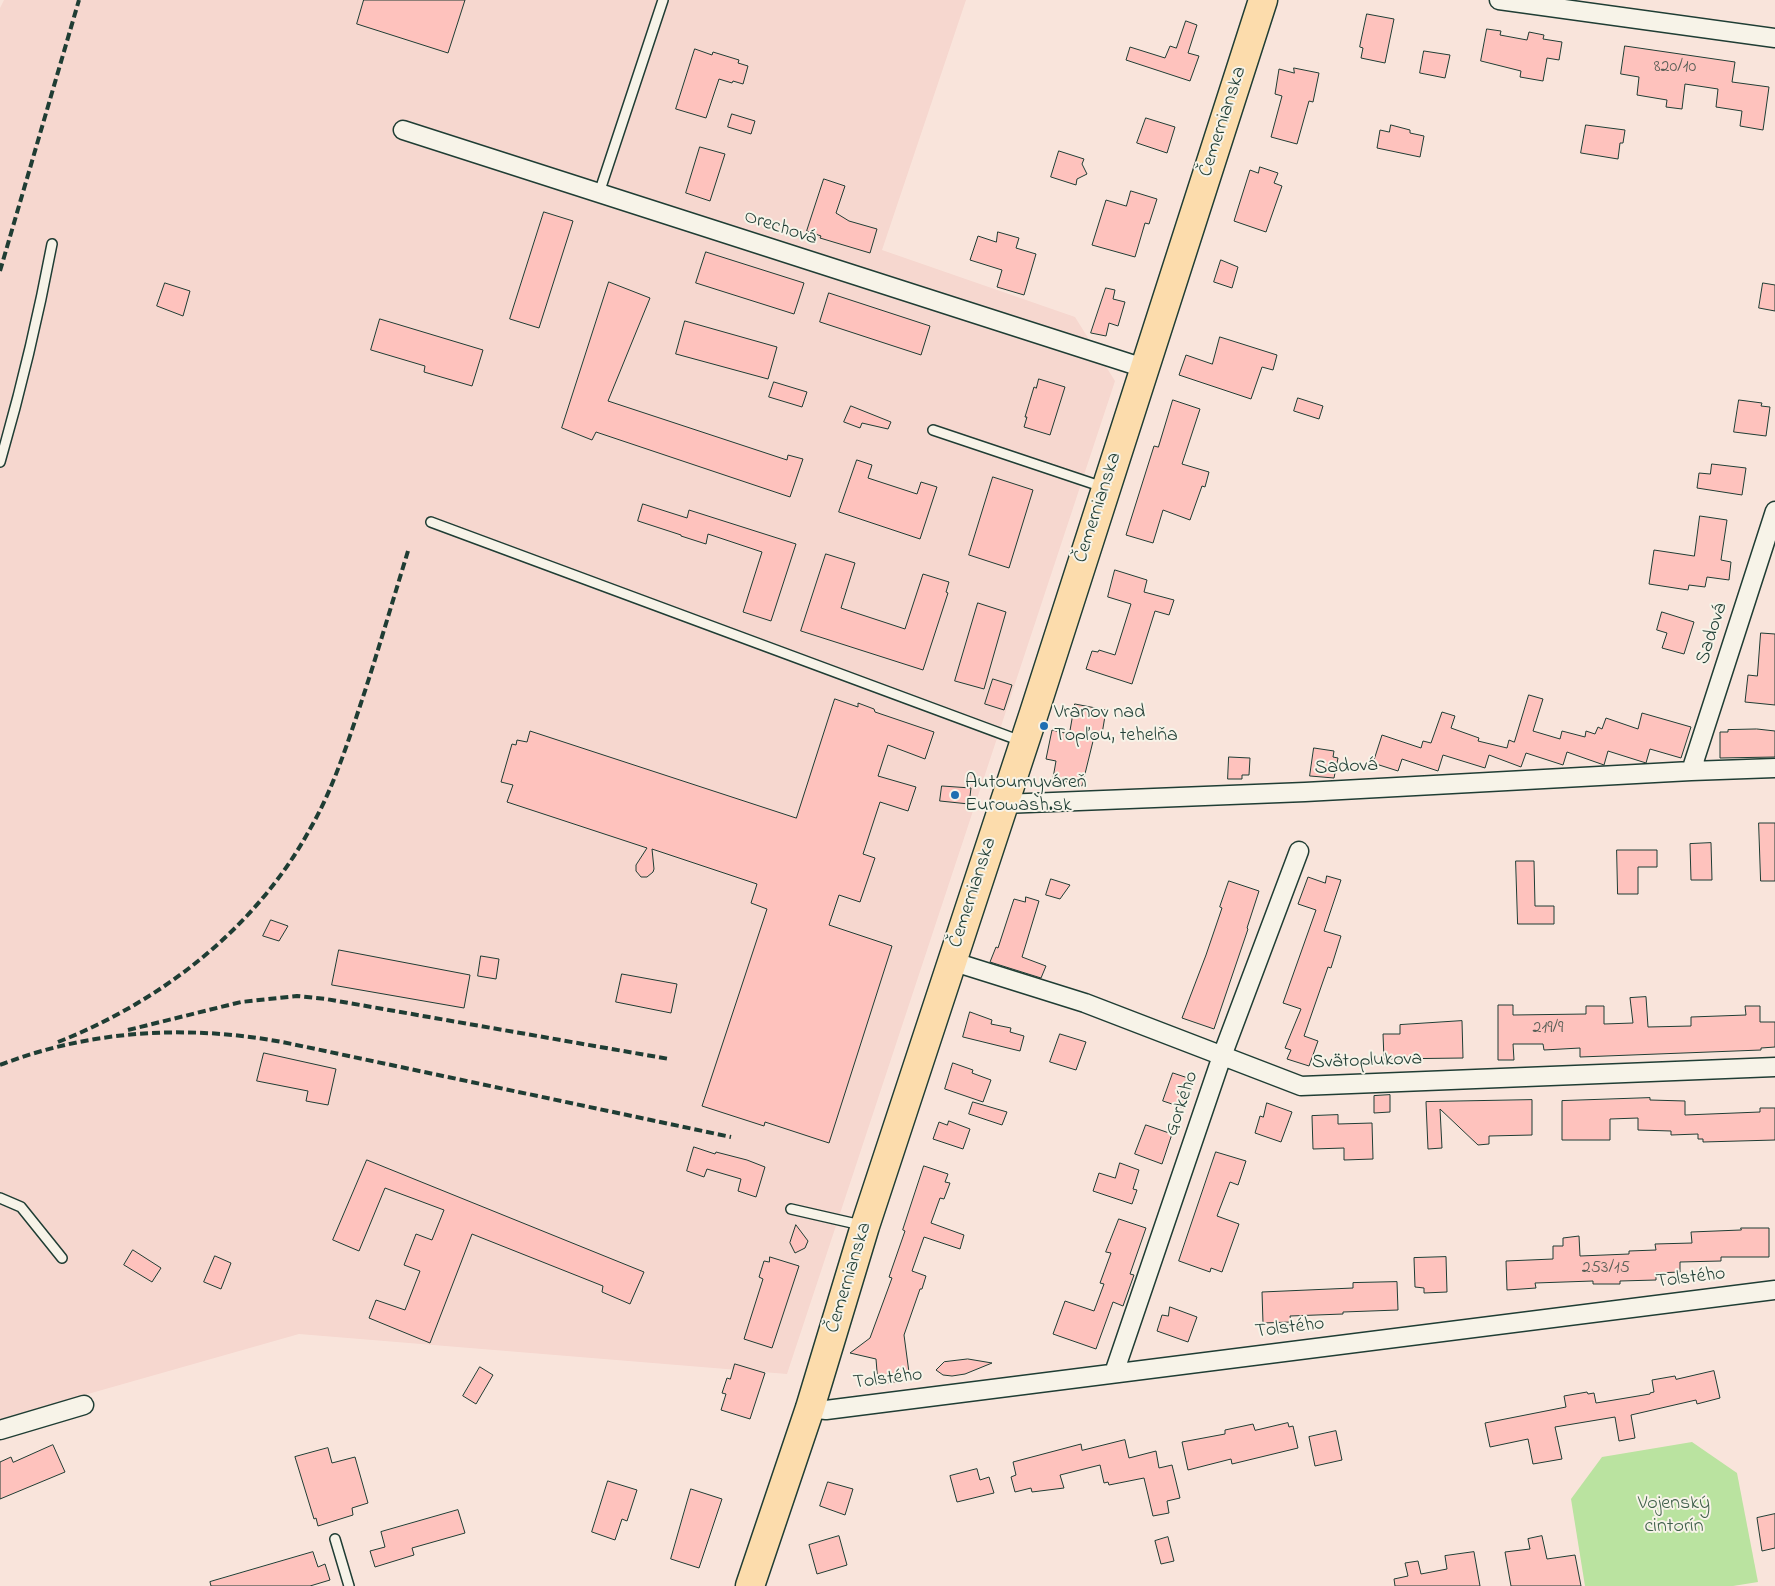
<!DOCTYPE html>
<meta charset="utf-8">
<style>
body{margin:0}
canvas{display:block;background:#f9e4db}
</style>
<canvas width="1775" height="1586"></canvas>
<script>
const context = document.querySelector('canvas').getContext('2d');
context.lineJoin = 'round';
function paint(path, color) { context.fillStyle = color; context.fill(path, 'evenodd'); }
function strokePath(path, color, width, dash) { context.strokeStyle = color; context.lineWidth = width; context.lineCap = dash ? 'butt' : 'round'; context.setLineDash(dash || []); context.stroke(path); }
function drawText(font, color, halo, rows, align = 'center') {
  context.font = font + ' "Indie Flower",sans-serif'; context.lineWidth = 4; context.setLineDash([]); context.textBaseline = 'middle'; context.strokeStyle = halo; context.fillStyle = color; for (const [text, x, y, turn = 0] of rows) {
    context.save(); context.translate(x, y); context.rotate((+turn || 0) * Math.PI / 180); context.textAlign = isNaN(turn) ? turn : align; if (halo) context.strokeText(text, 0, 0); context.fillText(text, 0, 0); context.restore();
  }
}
paint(new Path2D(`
 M4 0H966L882 250 1075 317 1115 381 787 1374 299 1334 0 1419V8Z`), '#f6d7cf');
paint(new Path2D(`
 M1692 1442 1737 1473 1758 1582 1733 1586H1585L1571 1499 1602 1457Z`), '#bae3a0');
const building = new Path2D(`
 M364 0H465L448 53 357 24Z
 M1367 14 1394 19 1385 63 1361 58 1363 48 1360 47Z
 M1186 21 1197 25 1188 53 1199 56 1190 81 1126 60 1130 47 1165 58 1170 46 1176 48Z
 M1487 29 1501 31 1500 35 1527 40 1529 32 1544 35 1543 39 1562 42 1559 60 1547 58 1543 81 1520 77 1521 71 1481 61Z
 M1625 46 1735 62 1732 82 1769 87 1763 130 1740 126 1742 111 1716 107 1718 89 1685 84 1682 109 1666 107 1667 100 1637 95 1639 77 1621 74Z
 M695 49 712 55 713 52 739 60 738 63 748 66 743 84 733 81 732 83 719 79 706 118 676 109Z
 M1424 51 1450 55 1445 78 1420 73Z
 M1294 68 1319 73 1313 102 1309 101 1297 144 1271 137 1282 96 1275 94 1279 69 1294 73Z
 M732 114 755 121 751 134 728 127Z
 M1146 118 1175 127 1167 153 1137 143Z
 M1391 125 1410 130V133L1424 136 1420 157 1377 148 1380 130 1389 132Z
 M1586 125 1625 130 1623 143H1620L1618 159 1581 153Z
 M700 147 725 154 710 201 686 193Z
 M1059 151 1084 159 1082 164 1087 174 1077 179 1076 185 1051 177Z
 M1260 167 1278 173 1274 183 1282 186 1266 232 1234 221 1250 170 1258 173Z
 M824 179 845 186 836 213 849 221 877 229 870 253 820 238 821 236 807 231Z
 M1131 191 1157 199 1149 224 1145 223 1135 257 1092 245 1106 200 1126 206Z
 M544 212 573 221 539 328 510 319Z
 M998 232 1019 238 1016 248 1036 254 1024 295 997 287 1002 270 970 260 978 236 996 242Z
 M706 252 804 283 794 314 696 283Z
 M1221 260 1238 267 1232 288 1214 282Z
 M609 282 650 298 608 401 787 460 788 455 803 459 790 497 596 432 592 440 562 428Z
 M165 283 190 291 183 316 157 306Z
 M1763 283 1775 285V311L1759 308Z
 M1106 288 1115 290 1113 299 1125 302 1118 326 1109 323 1106 336 1091 333Z
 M829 293 930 326 921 355 820 322Z
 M380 319 483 350 472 386 424 372 425 366 371 350Z
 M685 321 777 347 768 379 676 354Z
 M1220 337 1277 355 1273 370 1262 367 1251 399 1179 375 1186 355 1212 364Z
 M1039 379 1065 387 1050 435 1024 427 1027 417H1025L1034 387 1036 388Z
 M774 382 807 392 802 407 769 397Z
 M1298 398 1323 406 1319 419 1294 411Z
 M1173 400 1200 409 1182 464 1209 472 1205 487 1202 486 1190 520 1163 510 1153 543 1126 535 1154 446 1158 447Z
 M1739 400 1762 403 1761 406 1770 407 1766 436 1734 432Z
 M851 406 891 422 888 429 862 423 860 428 844 422Z
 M857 460 872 465 868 478 917 494 921 482 937 487 920 539 839 512Z
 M1712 464 1746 468 1742 495 1697 488 1699 473 1710 474Z
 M993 477 1033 490 1009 568 969 555Z
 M643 504 687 518 689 510 796 544 771 621 743 612 762 552 708 534 706 544 681 536V535L638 521Z
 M1700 516 1727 520 1721 560 1731 562 1729 580 1707 577 1705 587 1689 585 1688 590 1649 584 1654 550 1694 556Z
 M826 554 855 563 841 608 905 629 923 574 949 582 946 592 948 593 923 670 801 631Z
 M1115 570 1147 580 1144 592 1174 600 1169 615 1155 611 1132 684 1086 669 1092 651 1098 652 1099 650 1115 655 1131 604 1108 597Z
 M978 603 1006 612 984 689 955 681Z
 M1662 612 1694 622 1684 654 1662 648 1667 633 1657 630Z
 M1761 633 1775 634V705L1745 702 1748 675 1757 676Z
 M993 679 1012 685 1004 710 985 704Z
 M1529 695 1543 699 1533 731 1560 739 1562 731 1585 737 1586 731 1595 734 1598 727 1602 729 1606 718 1638 729 1642 713 1691 727 1681 758 1650 749 1646 763 1608 751 1604 765 1567 752 1563 765 1526 753 1521 767 1489 755 1485 768 1443 755 1438 771 1402 759 1398 771 1373 763 1382 735 1421 748 1423 741 1431 743 1442 712 1455 716 1451 728 1479 738 1478 741 1507 748 1509 740 1514 742Z
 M835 699 858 707V703L874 709 875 712 934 732 925 759 888 745 878 776 916 787 908 811 880 802 863 854 875 858 860 902 839 895 829 925 892 946 829 1143 765 1122 764 1126 702 1106 767 909 751 903 757 884 652 849 654 869 653 872 647 877H641L636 871V865L647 848 507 802 513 785 501 782 512 744 516 745 517 740 527 742 530 731 796 818Z
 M1075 704 1106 710 1102 734 1095 733 1082 786 1053 778 1056 761 1046 759 1052 730 1069 734Z
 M1757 729 1775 731V757L1720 758V732H1728V730Z
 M1314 748 1334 751 1333 757 1338 758 1334 778 1310 776Z
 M1229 757 1250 758 1249 775H1242V779H1228Z
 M942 786 971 788 969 804 940 801Z
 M1759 823H1775V881H1761Z
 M1711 843 1712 880H1691L1690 844Z
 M1617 850H1657V867H1638V894H1618Z
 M1516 861H1534L1535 906H1554V924H1518Z
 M1327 876 1341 880 1324 931 1341 936 1331 968 1328 967 1304 1036 1318 1041 1309 1066 1287 1059 1291 1050 1285 1048 1301 1009 1283 1003 1316 910 1298 904 1308 877 1325 883Z
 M1051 879 1070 885 1060 899 1046 895Z
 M1229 881 1259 891 1247 928 1248 929 1214 1029 1182 1018 1206 955 1222 908 1220 907Z
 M1026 897 1039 901 1022 957 1046 966 1041 978 990 962 996 947 998 948 1014 899 1025 902Z
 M271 920 288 926 279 941 263 936Z
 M339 950 470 975 464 1008 332 985Z
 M481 956 499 959 496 979 478 976Z
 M622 974 677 984 671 1013 616 1002Z
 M1646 997 1648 1027 1691 1026V1017L1746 1015 1745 1006H1760V1022H1775V1047L1761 1048V1050L1580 1057V1048L1544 1050 1543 1044H1513L1514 1060H1498V1005H1513V1015L1586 1014V1006H1604V1024L1633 1023 1630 998Z
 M970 1012 992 1020 991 1024 1011 1028 1010 1032 1024 1036 1020 1051 963 1037Z
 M1462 1021 1463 1058 1384 1059 1383 1034H1400V1025Z
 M1060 1034 1086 1042 1076 1070 1050 1062Z
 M264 1053 336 1069 328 1105 306 1101 308 1091 257 1081Z
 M953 1063 973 1070 972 1073 991 1080 983 1102 945 1089Z
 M1173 1073 1194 1080 1184 1108 1163 1101Z
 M1390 1095V1112L1374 1113V1096Z
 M1650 1098V1100L1685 1101V1115L1760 1112V1108H1775V1140L1703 1142V1139H1698V1134L1671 1135V1131L1638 1130V1118L1610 1119V1140H1562V1101Z
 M1532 1100V1135L1489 1136V1144L1478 1145 1440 1109 1442 1148 1428 1149 1426 1102Z
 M973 1102 1007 1112 1002 1125 969 1114Z
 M1267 1103 1292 1112 1281 1142 1255 1133 1260 1116 1263 1117Z
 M1338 1115V1124L1372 1123 1373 1159 1344 1160V1148L1313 1149 1312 1116Z
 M949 1121 970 1129 963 1149 933 1139 939 1122 947 1125Z
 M1146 1125 1172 1134 1162 1164 1135 1154Z
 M694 1147 715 1154 716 1152 747 1160 765 1167 756 1197 738 1191 741 1179 707 1169 704 1177 687 1171Z
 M1216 1152 1246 1161 1238 1185 1230 1182 1217 1216 1239 1224 1222 1272 1211 1268 1210 1272 1179 1261Z
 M367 1160 644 1272 630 1304 602 1292 603 1286 472 1234 430 1343 369 1318 376 1300 405 1310 420 1271 404 1265 416 1234 432 1240 444 1210 385 1188 359 1251 333 1240Z
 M1120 1163 1139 1170 1133 1189 1137 1190 1132 1204 1093 1191 1099 1173 1115 1178Z
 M924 1166 948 1174 945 1182 950 1183 944 1199 940 1198 931 1223 964 1235 960 1249 924 1237 912 1271 926 1276 922 1289H920L904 1335 910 1380 878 1384 876 1359 850 1353 870 1338 892 1278 889 1277 905 1231 903 1230Z
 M1119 1219 1146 1228 1130 1274 1134 1275 1123 1306 1113 1302 1096 1349 1053 1334 1065 1301 1094 1311 1104 1284 1100 1283 1111 1253 1106 1252Z
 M796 1225 808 1241 805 1248 795 1253 790 1243Z
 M1741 1228H1769V1257H1721V1261L1680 1262V1272L1656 1273V1280L1620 1281V1284H1593V1281L1535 1283 1536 1288 1507 1290 1506 1261 1553 1259V1246H1563V1238L1579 1236 1580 1256 1629 1254V1251L1656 1250 1655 1244 1692 1243 1691 1232 1741 1230Z
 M133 1250 161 1268 152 1282 124 1265Z
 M215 1256 231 1263 221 1289 204 1282Z
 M770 1257 799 1266 772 1348 744 1339 763 1279 759 1277 764 1261 769 1262Z
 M1446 1257 1447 1292 1424 1293V1288L1415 1287 1414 1258Z
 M1397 1282 1398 1310 1343 1312V1314L1290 1316 1291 1322 1263 1323 1262 1292 1353 1288V1283Z
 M1170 1307 1197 1317 1188 1342 1157 1331 1162 1315 1168 1316Z
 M968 1359 992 1363 965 1374 952 1376 943 1375 936 1370 944 1362Z
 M735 1364 765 1373 750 1419 721 1410 726 1394 722 1393 727 1378 730 1379Z
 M480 1367 493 1375 476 1404 463 1396Z
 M1714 1371 1720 1398 1697 1404 1696 1400 1631 1415 1635 1438 1619 1441 1615 1417 1555 1427 1562 1459 1533 1464 1528 1439 1490 1447 1485 1423 1566 1407 1564 1396 1587 1392 1588 1394 1594 1393 1596 1403 1650 1394V1393L1654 1392 1652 1380 1675 1376 1676 1379Z
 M1288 1423 1289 1427 1293 1426 1298 1448 1232 1464 1231 1459 1188 1470 1182 1442 1225 1434V1430L1253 1424 1255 1430Z
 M1336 1431 1342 1460 1315 1466 1309 1437Z
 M1125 1440 1129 1458 1156 1451 1159 1468 1172 1465 1180 1498 1167 1501 1169 1513 1153 1516 1144 1478 1109 1485 1108 1482 1104 1483 1100 1465 1060 1475 1064 1488 1032 1492 1031 1488 1015 1492 1011 1477 1016 1475 1013 1462 1081 1444 1082 1450Z
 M53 1445 65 1472 0 1499V1462L11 1457 13 1462Z
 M328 1448 332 1463 355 1457 368 1503 352 1508 353 1515 318 1526 316 1518 314 1519 295 1457Z
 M977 1469 980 1480 989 1477 994 1493 957 1502 950 1476Z
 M608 1481 637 1490 627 1521 622 1519 615 1540 592 1532Z
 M828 1482 853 1489 845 1515 820 1506Z
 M691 1489 722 1499 699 1568 671 1559Z
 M458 1510 465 1533 412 1548 414 1555 375 1567 370 1551 385 1547 381 1532Z
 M1775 1514V1548L1762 1551 1757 1518Z
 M839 1536 847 1565 817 1574 809 1545Z
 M1542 1536 1547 1559 1575 1555 1581 1586H1511L1505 1552 1530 1549 1528 1539Z
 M1168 1537 1174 1561 1161 1564 1155 1541Z
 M313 1552 318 1567 325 1564 330 1580 310 1586H211L210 1582Z
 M1474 1552 1480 1586H1395L1394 1579 1408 1576 1405 1563 1418 1561 1421 1574 1447 1569 1445 1556Z`);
paint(building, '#fec2bd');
strokePath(building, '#1f3d34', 1);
const service = new Path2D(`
 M599 193 663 0
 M933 430 1103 487
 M0 462C21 390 38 318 52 244
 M431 522 1021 741
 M0 1198 21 1207 62 1258
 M791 1209 861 1225
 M335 1539 349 1586`);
const minor = new Path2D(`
 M1499 0 1775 38
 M403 130 1144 368
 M1691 771 1775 511
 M1003 804 1305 792 1691 771 1775 768
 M951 961 1085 1003 1301 1086 1775 1067
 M1114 1373 1222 1056 1299 851
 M810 1408 826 1410 1775 1290
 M0 1430 84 1405`);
const primary = new Path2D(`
 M750 1586 810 1408 865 1226 1034 713 1263 0`);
strokePath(service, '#1f3d34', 12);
strokePath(minor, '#1f3d34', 21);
strokePath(primary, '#1f3d34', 31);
strokePath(service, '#f7f3e8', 9);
strokePath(minor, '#f7f3e8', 18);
strokePath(primary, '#fcdcac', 28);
strokePath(new Path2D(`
 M0 271 79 0
 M128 1030 241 1002 297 996 326 999 669 1059
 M58 1042C162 1001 256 928 310 829 332 791 346 748 360 706 377 655 392 603 408 551
 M0 1065C92 1029 195 1024 292 1044L731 1137`), '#1f3d34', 4, [8, 4]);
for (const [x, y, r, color] of [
 [1044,726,5,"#1f6fb2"],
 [955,795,5,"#1f6fb2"]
]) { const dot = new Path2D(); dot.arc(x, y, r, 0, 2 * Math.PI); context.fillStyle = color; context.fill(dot); strokePath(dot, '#f7f3e8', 2); }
drawText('18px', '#575e56', null, [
 ["820/10",1675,68],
 ["219/9",1548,1029],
 ["253/15",1606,1269]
]);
drawText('20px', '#1f3d34', '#f7f3e8', [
 ["Čemernianska",1224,122,-72],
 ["Orechová",780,229,18],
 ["Čemernianska",1099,508,-72],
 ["Sadová",1713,634,-72],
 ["Sadová",1346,768,-3],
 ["Čemernianska",974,893,-72],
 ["Svätoplukova",1367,1062,-2],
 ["Gorkého",1183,1104,-71],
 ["Čemernianska",850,1278,-73],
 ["Tolstého",1691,1279,-7],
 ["Tolstého",1290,1329,-7],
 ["Tolstého",888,1380,-7]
]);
drawText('20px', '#1f3d34', '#f7f3e8', [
 ["Vranov nad",1054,714],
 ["Topľou, tehelňa",1054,737],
 ["Autoumyváreň",965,784],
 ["Eurowash.sk",965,807]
], 'left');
drawText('20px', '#3e5e4a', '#f7f3e8', [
 ["Vojenský",1674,1505],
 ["cintorín",1674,1528]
]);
</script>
